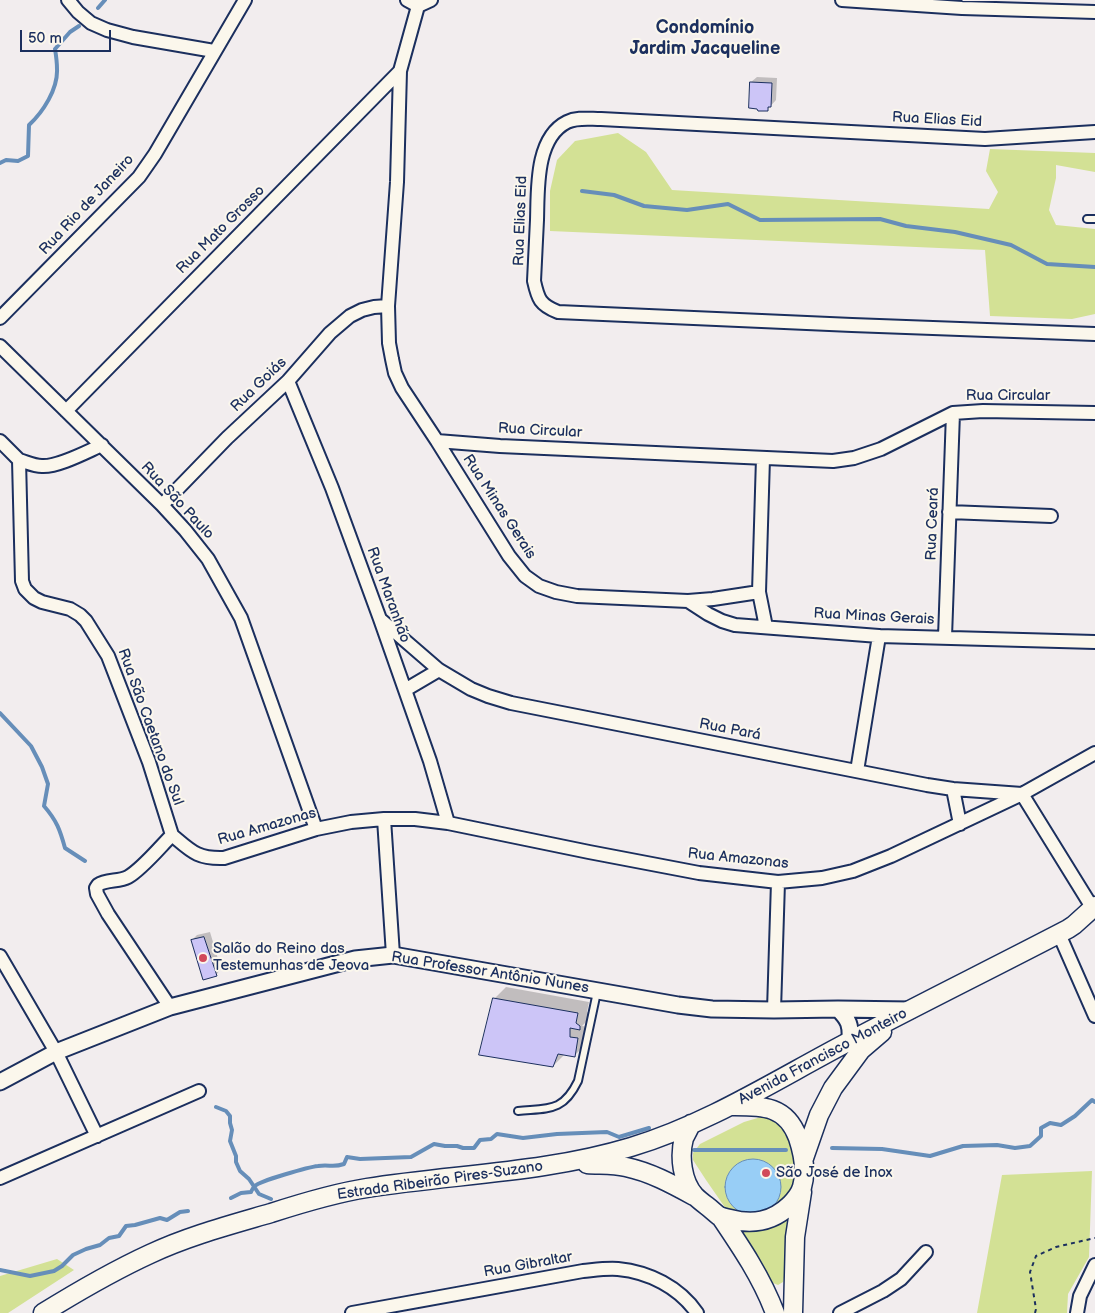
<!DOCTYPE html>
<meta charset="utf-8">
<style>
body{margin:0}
#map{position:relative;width:1095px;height:1313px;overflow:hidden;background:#f2edee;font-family:"Balsamiq Sans",sans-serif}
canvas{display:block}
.scale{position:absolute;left:20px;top:30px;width:91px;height:22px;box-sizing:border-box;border:2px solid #1b2f5e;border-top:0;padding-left:6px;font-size:15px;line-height:18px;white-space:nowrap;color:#1b2f5e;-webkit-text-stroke:4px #fbf7ec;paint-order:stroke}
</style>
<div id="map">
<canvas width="1095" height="1313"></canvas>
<div class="scale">50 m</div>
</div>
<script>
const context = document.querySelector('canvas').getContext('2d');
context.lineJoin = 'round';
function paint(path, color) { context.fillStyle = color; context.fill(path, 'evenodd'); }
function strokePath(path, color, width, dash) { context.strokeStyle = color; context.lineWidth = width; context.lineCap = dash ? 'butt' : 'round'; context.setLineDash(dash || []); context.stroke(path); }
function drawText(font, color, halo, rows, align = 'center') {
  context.font = font + ' "Balsamiq Sans",sans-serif'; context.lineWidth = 4; context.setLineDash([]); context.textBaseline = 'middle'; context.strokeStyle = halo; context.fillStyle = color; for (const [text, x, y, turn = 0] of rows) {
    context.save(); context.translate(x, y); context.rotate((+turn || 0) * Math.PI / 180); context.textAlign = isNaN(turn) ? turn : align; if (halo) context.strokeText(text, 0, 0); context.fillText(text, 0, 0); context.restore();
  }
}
paint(new Path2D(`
 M618 133 646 152 672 190 989 209 998 192 986 171 990 149 1095 153V172L1056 165V178L1049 210 1056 225 1095 229V314L1072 319 990 316 985 250 550 231V191L557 160 575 141Z
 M761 1117 775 1118 793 1132 795 1161 794 1205 785 1274 783 1282 778 1285 773 1283 733 1219 706 1180 693 1160V1153L700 1144 744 1122Z
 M1092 1171 1089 1257 1068 1294 1067 1313H977L1002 1175Z
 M57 1259 74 1270 8 1313H0V1276Z`), '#d3e195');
const water = new Path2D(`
 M725 1187a28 28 0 1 1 56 0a28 28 0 1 1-56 0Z`);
paint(water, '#98cef6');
strokePath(water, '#668eb9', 1);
paint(new Path2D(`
 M757 77 777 78 776 100 767 110 751 82Z
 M210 932 221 969 216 975 192 940 197 935Z
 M506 987 589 1002 587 1012 591 1014V1017L582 1026 589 1027 586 1044 575 1055 565 1054 553 1066 494 999Z`), '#0003');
strokePath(new Path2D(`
 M98 8 105 0
 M0 163 6 160 18 161 28 156 29 125C43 112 58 89 57 69 57 62 56 55 55 49L70 32 79 26
 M582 191 614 195 644 206 687 210 728 204 760 220 880 219 906 226 955 232 1011 245 1047 264 1095 267
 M0 713 31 746 42 767 48 784 44 806C57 821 60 830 65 848L85 861
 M216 1107 226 1111 230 1116V1123L232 1130 230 1141 236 1156V1162L240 1171 249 1179 259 1194 271 1199
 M832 1148 882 1149 930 1156 963 1146 997 1145 1015 1148 1030 1146 1041 1136V1128L1050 1123 1061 1125 1075 1116 1092 1100 1095 1102
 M694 1150H786
 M231 1198 241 1193 251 1192C252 1190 253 1187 255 1186 259 1181 309 1167 318 1166 330 1164 332 1168 344 1164L347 1157 360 1159 411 1157 434 1144 445 1146H457L463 1148H474L480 1140 491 1139 497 1134 523 1138 557 1134 607 1132 619 1137 649 1128
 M0 1270 30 1276 54 1271 62 1266 73 1255 86 1249 100 1245 109 1238 119 1236 126 1226 135 1225 160 1218 167 1220 180 1212 188 1211`), '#668eb9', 4);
const building = new Path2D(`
 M750 82 772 83 771 107H768V111H758L757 109 749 108Z
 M204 937 217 976 203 980 191 940Z
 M493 998 578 1013 576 1023 580 1026V1030L570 1028V1037L578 1038 575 1057 558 1054 553 1067 479 1055Z`);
paint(building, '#ccc5f7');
strokePath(building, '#1b2f5e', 1);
const service = new Path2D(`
 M1087 219H1095
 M518 1111C549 1108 563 1112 578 1081L597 992`);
const minor = new Path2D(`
 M68 0 78 12 91 23 107 30 133 37 214 51
 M407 0 418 6
 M431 0 418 6 400 71 397 182 388 306 389 343 392 359 395 373 402 388 437 441 509 556 525 576 539 586 556 592 577 596 688 601 708 614 722 621 735 625 879 636 1095 642
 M842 0 962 8 1095 12
 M1095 132 985 139 601 119C589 119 577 117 567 122 535 138 538 190 537 220 536 240 535 261 534 281 538 299 540 305 558 312L852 325 1095 334
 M0 318 139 177 155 154 245 0
 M0 346 162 505 185 530 208 559 241 618 316 829
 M288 381 332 488 380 619 430 761 448 823
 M66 411 400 71
 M0 441 19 460 22 581 25 589 34 598 42 602 70 609 80 615 86 621 108 656 149 762 172 835
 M437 441 500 446 833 461 854 458 881 449 953 413 983 411 1095 413
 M763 458 759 592 766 627
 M19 460C26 462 34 466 42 466 58 467 86 452 102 445
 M162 505 227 438 288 381 330 333 350 316 362 310 374 307 388 306
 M949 512 1051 516
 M688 601 713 599 759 592
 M380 619 439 670 471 689 488 696 511 703 927 785 953 789 1022 794 1095 912
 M945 637 953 413
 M405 690 439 670
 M857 771 879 636
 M953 789 960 824
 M384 819 393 955
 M172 835C191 851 197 859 224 858L316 829 351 822 384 819H415L448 823 589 852 699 873 778 882 822 878 853 871 891 856 1022 794 1095 753
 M1059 934 1095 1016
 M0 956 56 1052 97 1136
 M170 1007 108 914 97 894 96 888 98 885C106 879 119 882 128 877 142 869 160 847 172 835
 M774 1010 778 882
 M0 1178 199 1091
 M352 1313 583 1271C594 1270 607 1268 618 1269 649 1272 679 1287 697 1313
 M840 1313 883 1291 901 1279 926 1252
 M1077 1313 1080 1296 1095 1265`);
const tertiary = new Path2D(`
 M838 1009C849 1020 851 1025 850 1041
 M0 1082 56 1052 170 1007 355 959 393 955 678 1005 712 1009 774 1010 838 1009 911 1010`);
const secondary = new Path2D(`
 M691 1124C689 1129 686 1134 684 1138 679 1156 682 1182 695 1196 699 1200 703 1203 707 1206 711 1209 715 1213 719 1216 722 1217 726 1218 730 1219 753 1225 772 1222 790 1205 795 1200 800 1194 802 1187 807 1170 803 1153 798 1138 786 1105 762 1106 732 1106
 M804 1158 819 1115 833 1088 861 1050 882 1032
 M587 1164C599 1165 613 1164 626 1167 650 1172 672 1184 694 1196
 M720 1216C741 1247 762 1278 775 1313
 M43 1313C77 1292 113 1271 150 1254 188 1236 230 1225 271 1213 302 1203 335 1193 367 1188 455 1174 545 1173 631 1147 708 1124 779 1078 850 1041 922 1003 995 967 1068 929L1074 925 1095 906
 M793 1313 795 1237 802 1192`);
strokePath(service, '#1b2f5e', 10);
strokePath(minor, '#1b2f5e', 16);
strokePath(tertiary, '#1b2f5e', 19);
strokePath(secondary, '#1b2f5e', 21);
strokePath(new Path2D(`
 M1035 1313 1036 1309 1030 1272 1036 1256 1056 1247 1095 1238`), '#1b2f5e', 2, [4, 4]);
strokePath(service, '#fbf7ec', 6);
strokePath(minor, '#fbf7ec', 12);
strokePath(tertiary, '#fbf7ec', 15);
strokePath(secondary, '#fbf7ec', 18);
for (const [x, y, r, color] of [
 [203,958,5,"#d1495b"],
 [766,1173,5,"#d1495b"]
]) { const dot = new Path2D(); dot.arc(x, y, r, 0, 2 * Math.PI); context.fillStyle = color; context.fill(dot); strokePath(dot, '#fbf7ec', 2); }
drawText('15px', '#1b2f5e', '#fbf7ec', [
 ["Rua Elias Eid",937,120,3],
 ["Rua Rio de Janeiro",87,205,-47],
 ["Rua Elias Eid",521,221,-88],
 ["Rua Mato Grosso",221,230,-45],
 ["Rua Goiás",259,385,-44],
 ["Rua Circular",1008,396],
 ["Rua Circular",540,431,3],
 ["Rua São Paulo",177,501,47],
 ["Rua Minas Gerais",499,507,57],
 ["Rua Ceará",933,524,-88],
 ["Rua Maranhão",388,595,70],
 ["Rua Minas Gerais",874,617,3],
 ["Rua São Caetano do Sul",150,727,70],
 ["Rua Pará",730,730,11],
 ["Rua Amazonas",267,827,-16],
 ["Rua Amazonas",738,859,6],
 ["Rua Professor Antônio Nunes",490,973,9],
 ["Avenida Francisco Monteiro",823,1057,-28],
 ["Estrada Ribeirão Pires-Suzano",440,1181,-8],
 ["Rua Gibraltar",528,1265,-10]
]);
drawText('15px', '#1b2f5e', '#fbf7ec', [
 ["Salão do Reino das",213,949],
 ["Testemunhas de Jeova",213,966],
 ["São José de Inox",776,1173]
], 'left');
drawText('bold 18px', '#1b2f5e', '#fbf7ec', [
 ["Condomínio",705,28],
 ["Jardim Jacqueline",705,49]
]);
</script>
